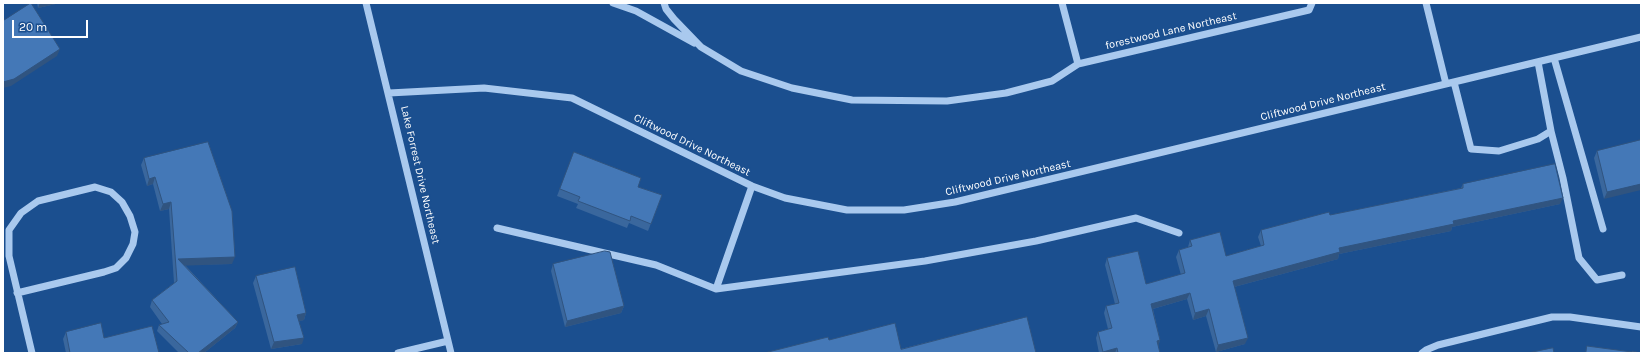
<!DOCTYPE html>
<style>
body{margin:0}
#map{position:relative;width:1644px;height:356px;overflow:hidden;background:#1b4f8f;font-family:Karla,sans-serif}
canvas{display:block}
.frame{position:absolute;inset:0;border:4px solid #fff;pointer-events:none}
.scale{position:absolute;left:12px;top:20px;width:76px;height:18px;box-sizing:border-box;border:2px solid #fff;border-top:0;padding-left:5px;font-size:12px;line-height:14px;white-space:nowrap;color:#fff;-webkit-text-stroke:3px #1b4f8f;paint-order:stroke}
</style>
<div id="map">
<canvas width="1644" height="356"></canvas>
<div class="frame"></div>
<div class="scale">20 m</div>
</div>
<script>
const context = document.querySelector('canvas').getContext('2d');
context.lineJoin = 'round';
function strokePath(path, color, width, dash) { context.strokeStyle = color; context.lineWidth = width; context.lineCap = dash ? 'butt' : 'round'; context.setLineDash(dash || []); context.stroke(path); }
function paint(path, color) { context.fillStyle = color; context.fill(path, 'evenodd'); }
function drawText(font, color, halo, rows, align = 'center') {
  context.font = font + ' Karla,sans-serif'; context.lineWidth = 3; context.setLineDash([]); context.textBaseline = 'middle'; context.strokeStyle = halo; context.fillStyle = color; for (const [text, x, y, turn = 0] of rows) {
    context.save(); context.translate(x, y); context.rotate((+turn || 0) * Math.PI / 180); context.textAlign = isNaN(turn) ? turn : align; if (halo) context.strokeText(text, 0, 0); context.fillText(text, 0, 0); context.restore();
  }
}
strokePath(new Path2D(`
 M366 3 451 353
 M613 3 636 11 694 43
 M664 3 666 9 674 19 701 47 741 71 792 88 852 100 947 101 1006 93 1052 81 1078 64 1309 10 1312 3
 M1062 3 1078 64
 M1426 3 1446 84
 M1554 58 1603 229
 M1454 82 1471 149 1499 151 1538 139 1551 131 1538 62
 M389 93 484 88 572 98 752 186 785 198 847 210H904L955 202 1641 37
 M1551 131 1563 178 1579 258 1597 280 1622 275
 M752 186 716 289 925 261 1036 241 1136 218 1179 233
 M497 228 656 265 716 289
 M17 293 104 272 116 268 126 258 133 244 135 232 130 216 122 202 111 192 95 187 38 201 21 213 9 230V256L32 353
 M398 353 448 341
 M1422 353 1426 350 1438 345 1552 317H1570L1641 327`), '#a9c9ee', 7);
paint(new Path2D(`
 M37 3H60L38 8Z
 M1641 140 1604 199 1594 158 1597 151Z
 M574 152 638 187 662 195 648 231 629 223 627 228 576 208 578 204 557 196Z
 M144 158 232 264 185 265 238 322 235 328 204 353H179L157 331 159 325 162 324 150 307 152 300 174 283 169 209 160 211 153 184 147 186 141 165Z
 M1463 184 1560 204 1452 227 1451 231 1339 254 1338 259 1234 287 1245 344 1216 352 1206 316 1193 320 1187 299 1153 309 1160 340 1158 346 1160 353H1099L1096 338 1098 332 1108 329 1104 313 1106 306 1115 304 1105 265 1107 258 1146 284 1181 275 1176 257 1179 250 1188 247 1190 240 1226 256 1261 246 1258 237 1261 230 1461 188Z
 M553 264 624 306 621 313 565 327 551 271Z
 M256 276 306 313 304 320 299 321 302 344 271 349 253 283Z
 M66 332 104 338 159 353H66L63 339Z`), '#3a679d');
paint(new Path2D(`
 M40 3H60L38 8Z
 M60 49 57 56 11 86 3 88V82Z
 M155 177 153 184 147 186 149 179Z
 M1641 184V190L1604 199 1607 192Z
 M1563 198 1560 204 1452 227 1451 231 1339 254 1338 259 1230 288 1233 281 1339 248 1453 221Z
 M171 202 169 209 160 211 163 204Z
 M235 257 232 264 176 266 178 259Z
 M1190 293 1187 299 1149 310 1151 304Z
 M624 306 621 313 565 327 567 321Z
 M1209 309 1206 316 1193 320 1195 313Z
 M306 313 304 320 295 322 297 315Z
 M238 322 235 328 204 353H198Z
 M304 338 302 344 271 349 274 342Z
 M1248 338 1245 344 1216 352 1218 345Z
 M1160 340 1158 347 1157 341Z
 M1117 348 1115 353H1103V352Z`), '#305480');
const building = new Path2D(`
 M31 3 60 49 14 79 3 82V21Z
 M1641 140V184L1607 192 1597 151Z
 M208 142 232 211 235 257 178 259 238 322 198 353H189L159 325 169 322 152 300 177 281 171 202 163 204 155 177 149 179 144 158Z
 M574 152 641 178 638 187 662 195 651 224 631 216 630 221 578 201 580 197 560 189Z
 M1555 164 1563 198 1453 221 1454 224 1339 248 1340 252 1233 281 1248 338 1218 345 1209 309 1195 313 1190 293 1151 304 1160 340 1157 341 1160 353H1118L1117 348 1103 352 1098 332 1112 328 1106 306 1119 303 1107 258 1138 251 1146 284 1185 273 1179 250 1192 246 1190 240 1220 232 1226 256 1264 245 1261 230 1329 212 1330 215 1463 188V184Z
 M605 251 610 252 624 306 567 321 553 264Z
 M295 267 306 313 297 315 304 338 274 342 256 276Z
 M1027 317 1036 353H764L828 337 829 340 895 323 901 349Z
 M101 323 104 338 152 326 159 353H70L66 332Z
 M1587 346 1632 352V351L1641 353H1586Z
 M1553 348 1554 353H1528Z`);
paint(building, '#4478b7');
strokePath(building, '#305480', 1);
drawText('11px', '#fff', '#1b4f8f', [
 ["forestwood Lane Northeast",1171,31,-13],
 ["Cliftwood Drive Northeast",1323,102,-14],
 ["Cliftwood Drive Northeast",692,145,26],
 ["Lake Forrest Drive Northeast",420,175,77],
 ["Cliftwood Drive Northeast",1008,178,-13]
]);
</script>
